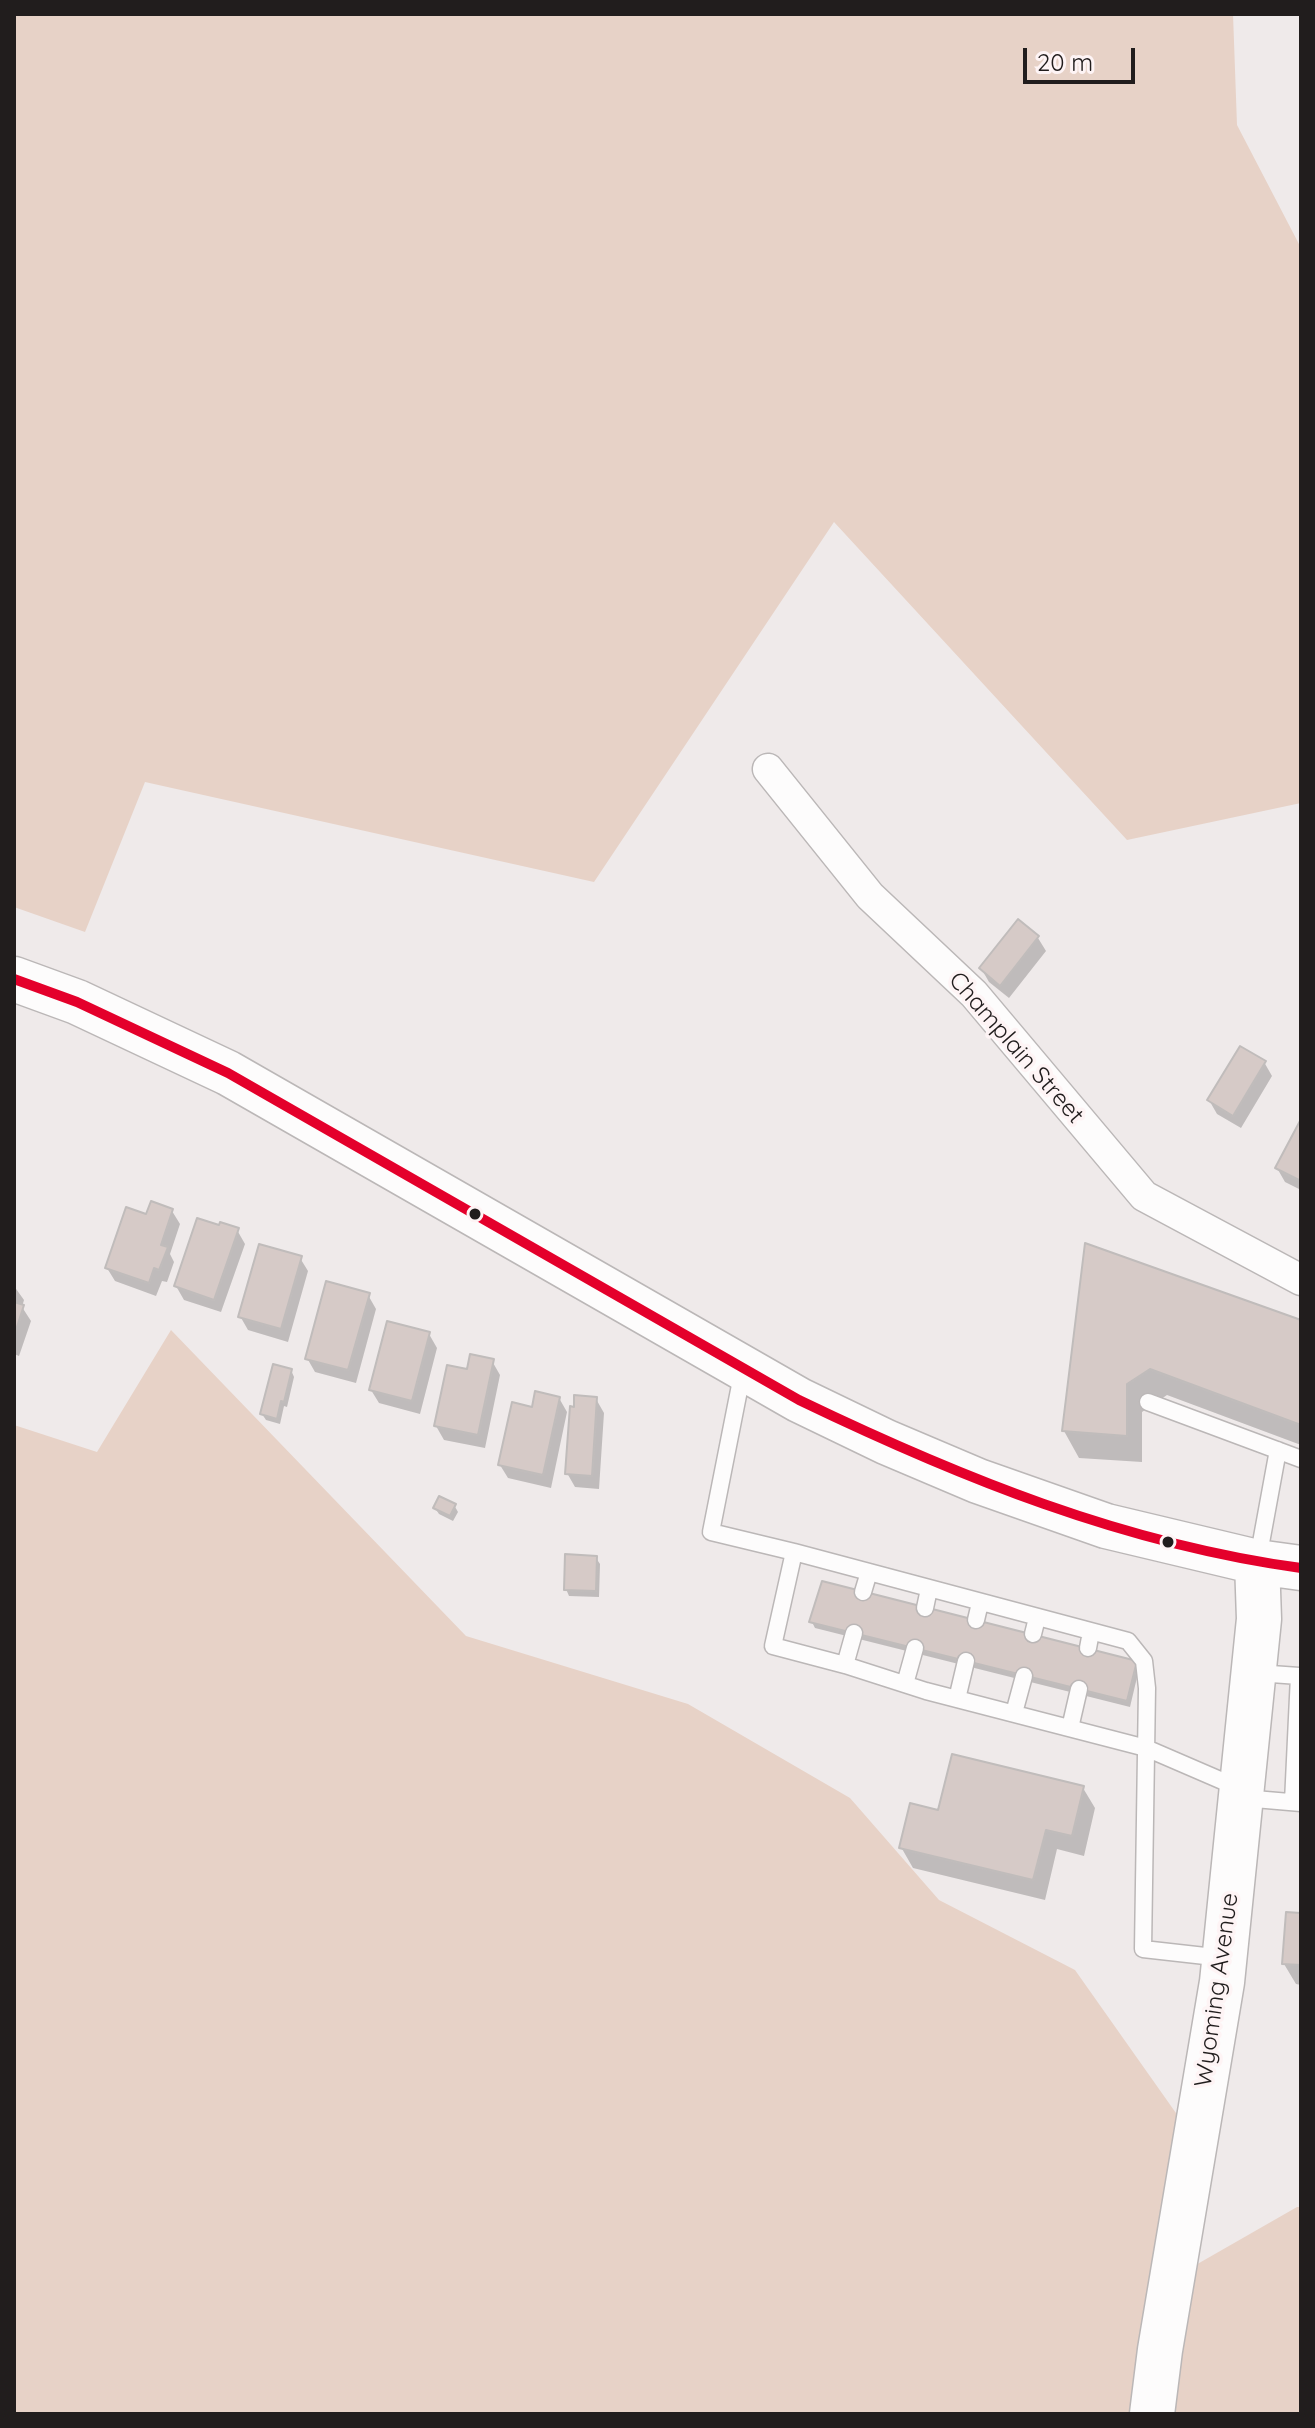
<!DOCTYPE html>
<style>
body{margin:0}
#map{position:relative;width:1315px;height:2428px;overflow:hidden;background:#efeaea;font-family:Quicksand,sans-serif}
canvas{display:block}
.frame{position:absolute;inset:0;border:16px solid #211d1d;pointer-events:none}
.scale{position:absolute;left:1023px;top:48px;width:112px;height:36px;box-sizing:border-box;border:4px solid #211d1d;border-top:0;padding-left:10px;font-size:24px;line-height:28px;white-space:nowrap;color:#211d1d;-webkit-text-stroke:6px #fef4f5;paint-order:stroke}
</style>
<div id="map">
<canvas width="1315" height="2428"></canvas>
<div class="frame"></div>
<div class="scale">20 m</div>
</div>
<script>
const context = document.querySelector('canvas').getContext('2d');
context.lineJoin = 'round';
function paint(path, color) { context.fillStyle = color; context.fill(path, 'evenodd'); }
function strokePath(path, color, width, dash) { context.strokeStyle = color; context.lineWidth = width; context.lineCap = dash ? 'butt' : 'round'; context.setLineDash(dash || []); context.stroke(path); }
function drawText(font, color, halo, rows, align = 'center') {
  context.font = font + ' Quicksand,sans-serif'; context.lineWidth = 7; context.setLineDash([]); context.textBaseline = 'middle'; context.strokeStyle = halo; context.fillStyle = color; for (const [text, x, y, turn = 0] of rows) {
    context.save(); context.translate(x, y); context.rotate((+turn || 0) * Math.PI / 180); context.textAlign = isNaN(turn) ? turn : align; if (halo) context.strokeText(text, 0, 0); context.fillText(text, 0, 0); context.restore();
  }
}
paint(new Path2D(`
 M14 14H1233L1237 125 1301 248V803L1127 840 834 522 594 882 145 782 85 932 14 907Z
 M171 1330 466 1636 688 1704 850 1798 939 1900 1075 1970 1195 2140 1173 2278 1297 2207H1301V2414H14V1425L97 1452Z`), '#e7d2c7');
paint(new Path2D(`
 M1018 922 1038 938 1046 951 1009 998 989 982 981 968Z
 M1264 1062 1272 1076 1241 1128 1217 1114 1209 1100Z
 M1301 1123V1190L1285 1182 1277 1168Z
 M172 1211 180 1224 170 1254 174 1262 167 1282 162 1281 156 1296 115 1281 107 1268 147 1217Z
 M237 1230 245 1244 221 1312 184 1300 176 1286Z
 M1087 1246 1301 1323V1445L1167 1395 1142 1412V1462L1079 1458 1064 1431Z
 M300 1258 308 1271 288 1342 248 1330 240 1316Z
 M14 1286 24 1300 22 1307 31 1321 19 1356 14 1354Z
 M368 1295 376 1309 356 1383 315 1372 307 1358Z
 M429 1334 437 1348 420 1414 379 1403 371 1390Z
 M492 1361 500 1375 485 1448 444 1440 436 1426 468 1371Z
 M291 1370 294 1377 287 1407 284 1406 280 1424 266 1420 262 1414Z
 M559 1398 567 1412 551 1488 508 1478 500 1465 533 1409Z
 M596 1399 604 1413 599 1489 575 1487 567 1473Z
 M454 1505 458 1512 453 1521 439 1514 435 1508Z
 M596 1558 600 1564 599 1597 569 1596 566 1589Z
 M812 1622 1135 1662 1139 1669 1130 1707 815 1628Z
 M1083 1788 1095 1808 1084 1856 1057 1849 1045 1900 913 1868 901 1847 939 1813Z
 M1301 1915V1985L1296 1984 1284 1964Z`), '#0003');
const building = new Path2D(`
 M1018 919 1039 936 1000 986 979 968Z
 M1240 1046 1266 1061 1233 1116 1207 1100Z
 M1301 1119V1181L1275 1168Z
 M151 1201 173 1209 161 1245 168 1247 159 1270 154 1268 149 1283 105 1268 126 1207 146 1214Z
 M197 1218 219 1225 220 1222 239 1228 214 1300 174 1286Z
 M1085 1243 1301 1320V1425L1150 1369 1127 1384V1436L1062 1431Z
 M259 1244 302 1256 281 1329 238 1317Z
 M326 1281 370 1293 348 1370 305 1359Z
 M14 1302 24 1305 14 1336Z
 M387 1321 430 1332 412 1401 369 1390Z
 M470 1354 494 1359 478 1435 434 1426 447 1365 467 1369Z
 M273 1364 292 1369 284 1402 281 1401 277 1419 260 1414Z
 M535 1391 560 1397 543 1475 498 1465 512 1402 532 1407Z
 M574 1395 597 1397 592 1476 565 1474 570 1406 574 1407Z
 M439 1496 456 1504 450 1516 433 1508Z
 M565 1554 597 1556 596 1591 564 1590Z
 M822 1581 1137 1661 1127 1701 809 1622Z
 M952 1754 1084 1786 1072 1836 1046 1830 1033 1880 899 1848 910 1803 938 1810Z
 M1286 1912 1301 1913V1965L1282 1964Z`);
paint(building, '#d6cac7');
strokePath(building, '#c0bcbb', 2);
const lane = new Path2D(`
 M743 1370 711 1532 794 1552 773 1646 845 1665 926 1691 1146 1748 1241 1789
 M1148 1402 1301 1459
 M794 1552 1128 1641 1144 1661 1147 1688 1143 1949 1223 1958
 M1258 1559 1278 1450
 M863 1592 869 1572
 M925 1608 929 1589
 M976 1620 980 1603
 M1033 1634 1037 1618
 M1088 1648 1091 1632
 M845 1665 854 1633
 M1257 1673 1299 1676
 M905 1684 915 1648
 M957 1699 966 1661
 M1014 1713 1024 1676
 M1070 1728 1079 1689
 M1243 1798 1301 1803
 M1293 1802 1299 1676H1301`);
const street = new Path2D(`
 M768 769 870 896 974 994 1144 1196 1301 1280`);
const secondary = new Path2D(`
 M14 979 77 1002 228 1073 799 1400 886 1442 978 1481 1106 1526 1257 1562 1301 1568
 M1152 2414 1160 2350 1222 1982 1259 1619 1257 1562`);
strokePath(lane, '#bbb7b7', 19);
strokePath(street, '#bbb7b7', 33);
strokePath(secondary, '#bbb7b7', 47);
strokePath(lane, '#fdfcfc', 16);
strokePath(street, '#fdfcfc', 30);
strokePath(secondary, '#fdfcfc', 44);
strokePath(new Path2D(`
 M14 979 77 1002 228 1073 799 1400C959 1477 1124 1544 1301 1568`), '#e4002b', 10);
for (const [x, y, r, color] of [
 [475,1214,7,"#211d1d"],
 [1168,1542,7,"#211d1d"]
]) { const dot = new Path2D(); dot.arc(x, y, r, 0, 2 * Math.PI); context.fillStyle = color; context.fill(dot); strokePath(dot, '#fef4f5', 3); }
drawText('24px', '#211d1d', '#fef4f5', [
 ["Champlain Street",1016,1048,49],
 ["Wyoming Avenue",1217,1990,-82]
]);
</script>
